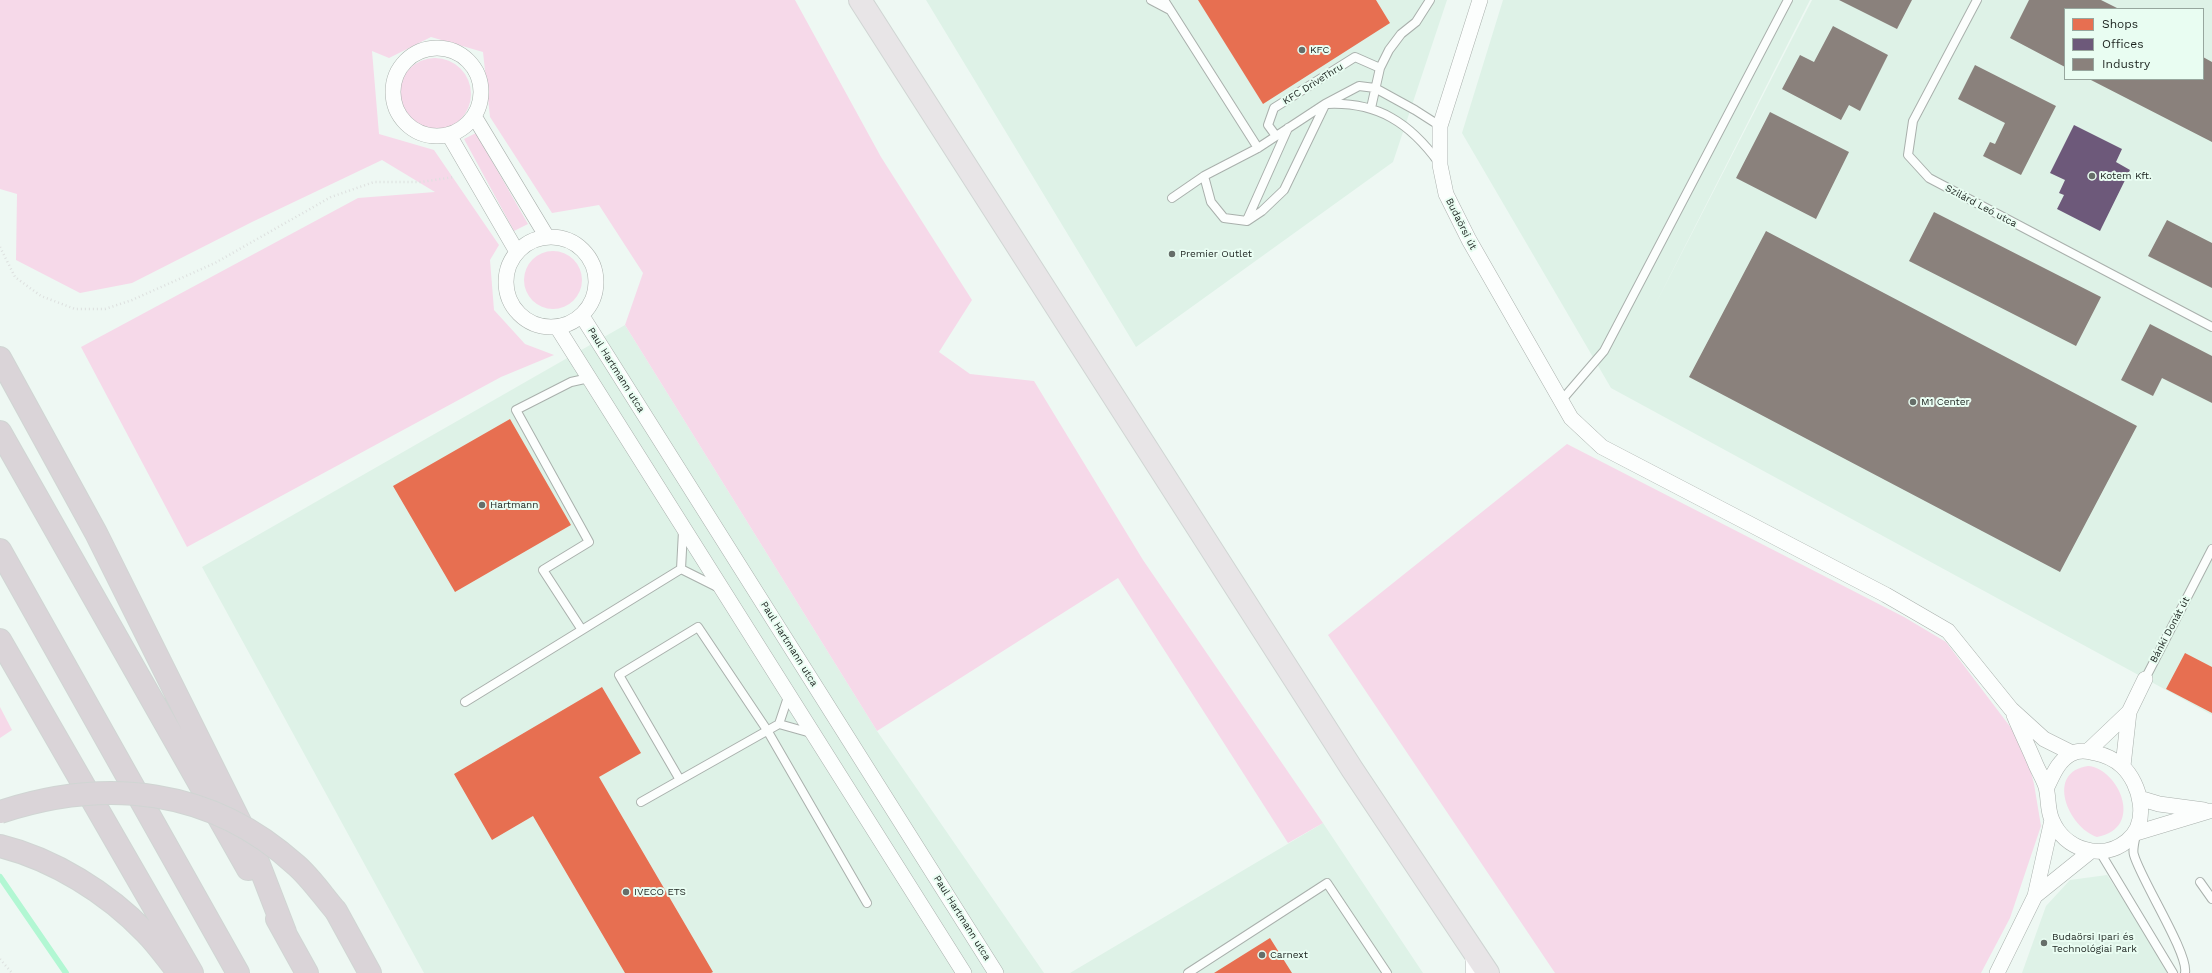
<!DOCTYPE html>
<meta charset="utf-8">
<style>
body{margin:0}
#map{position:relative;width:2212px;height:973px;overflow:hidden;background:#eef8f3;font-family:"Work Sans",sans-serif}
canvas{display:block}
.legend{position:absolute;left:2064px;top:8px;width:140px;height:72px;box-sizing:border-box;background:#e9fdf2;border:1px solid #97a69e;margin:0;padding:5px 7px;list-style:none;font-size:12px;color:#1c231f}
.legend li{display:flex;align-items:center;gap:8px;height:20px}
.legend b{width:20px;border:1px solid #97a69e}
</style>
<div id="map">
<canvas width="2212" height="973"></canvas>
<ul class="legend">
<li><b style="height:11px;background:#e76f51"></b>Shops</li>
<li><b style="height:11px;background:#6d597a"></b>Offices</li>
<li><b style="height:11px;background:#8a817c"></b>Industry</li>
</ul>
</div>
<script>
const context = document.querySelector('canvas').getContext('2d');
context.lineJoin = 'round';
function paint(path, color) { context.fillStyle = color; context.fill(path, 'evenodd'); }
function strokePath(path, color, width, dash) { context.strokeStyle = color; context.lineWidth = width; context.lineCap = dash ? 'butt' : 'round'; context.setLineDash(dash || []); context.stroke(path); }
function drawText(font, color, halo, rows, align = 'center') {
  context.font = font + ' "Work Sans",sans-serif'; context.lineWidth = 4; context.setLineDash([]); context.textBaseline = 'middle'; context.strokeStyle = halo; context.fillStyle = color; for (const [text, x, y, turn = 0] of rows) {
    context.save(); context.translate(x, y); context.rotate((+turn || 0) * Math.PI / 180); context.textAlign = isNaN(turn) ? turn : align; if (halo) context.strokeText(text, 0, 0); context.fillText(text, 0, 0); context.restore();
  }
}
paint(new Path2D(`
 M926 0H1447L1393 162 1136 347Z
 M1503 0H1810L1653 309 1812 0H2212V715L1611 388 1462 133ZM2065 9H2203V79H2065Z
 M625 325 877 731 1044 973H424L202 567Z
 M1323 823 1423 973H1070Z
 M2107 875 2172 973H2022L2046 906 2070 880Z`), '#def2e7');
paint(new Path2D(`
 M0 0H795L881 157 972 300 939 352 970 374 1034 381 1143 560 1323 823 1288 843 1118 578 877 731 625 325 643 273 599 205 552 213 490 117 483 52 431 37 389 58 372 51 379 134 434 150 499 245 490 260 494 310 525 344 554 355 501 377 187 547 81 347 358 198 435 192 382 160 252 222 132 283 80 293 16 260 17 194 0 189Z
 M399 94a36 36 0 1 1 72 0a36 36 0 1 1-72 0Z
 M476 133 528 224 514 231 464 139Z
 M524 280a29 29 0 1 1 58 0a29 29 0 1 1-58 0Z
 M1567 444 1904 617 1946 642 2024 745 2034 784 2041 826 2010 918 1981 973H1555L1328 635Z
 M0 707 12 730 0 738Z
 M2088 766C2118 768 2146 828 2097 837 2068 827 2045 772 2088 766Z`), '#f6d9e9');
paint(new Path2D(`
 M1198 0H1376L1390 23 1263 104Z
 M510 419 571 525 455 592 393 486Z
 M2185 653 2212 667V713L2166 689Z
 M602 687 641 753 599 777 713 972 711 973H625L533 816 492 840 454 774Z
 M1270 938 1292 973H1214Z`), '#e76f51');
paint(new Path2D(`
 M2074 125 2122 149 2116 162 2130 170 2100 231 2057 209 2064 195 2059 193 2065 180 2050 173Z`), '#6d597a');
paint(new Path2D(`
 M1839 0H1912L1897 29Z
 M2029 0H2101L2119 9H2065V67L2010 38Z
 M1833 26 1888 55 1860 111 1849 105 1841 120 1782 89 1800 55 1814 62Z
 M2203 57 2212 62V142L2089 79H2203Z
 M1975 65 2056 106 2021 175 1983 156 1990 142 1995 144 2005 123 1958 99Z
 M1770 112 1849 152 1816 219 1736 178Z
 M1934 212 2101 297 2076 346 1909 261Z
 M2167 220 2212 243V288L2148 256Z
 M1766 231 2137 426 2060 572 1689 377Z
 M2150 324 2212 356V403L2162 378 2153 396 2121 380Z`), '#8a817c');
strokePath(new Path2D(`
 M0 877 66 973`), '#b2f7d3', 6);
const service = new Path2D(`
 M1151 0 1170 10
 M1164 0 1258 148
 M1977 0 1913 121 1908 155 1929 178 2212 327
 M1328 104C1378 102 1410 123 1439 163
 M1371 108 1380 68 1389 50 1401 34 1416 22 1430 0
 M1276 136 1268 125 1274 108 1355 57 1380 68
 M1204 176 1211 202 1224 218 1247 221 1262 211 1284 190 1325 105
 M1172 198 1204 176 1258 148 1325 104 1359 86 1375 88 1415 110 1440 126
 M1247 220 1288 128
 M1561 401 1604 351 1788 0
 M681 569 719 588
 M681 569 683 531
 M582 630 543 570 589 542 516 410 571 382 589 378
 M2145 679 2212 549
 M465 702 681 569
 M779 724 811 733
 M680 780 619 675 698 627 767 730 867 903
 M641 802 779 724 789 694
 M2136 834C2135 840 2132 850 2134 855 2141 880 2189 954 2185 973
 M2100 852 2173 973
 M2200 882 2212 899
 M1188 973 1327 883 1387 973`);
const minor = new Path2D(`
 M1480 0 1440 126V165L1446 194 1469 240 1571 418 1602 447 1886 595 1948 631 2011 709 2044 739 2072 753
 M393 92a44 44 0 1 1 88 0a44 44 0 1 1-88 0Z
 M474 116 547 237
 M449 135 517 252
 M506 282a45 45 0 1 1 90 0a45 45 0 1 1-90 0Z
 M582 316 996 973
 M557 327 964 973
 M2014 715C2021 732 2029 748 2036 765 2039 772 2044 780 2046 787 2049 798 2047 809 2052 820 2064 849 2101 862 2127 841 2150 823 2141 784 2122 766 2114 759 2105 755 2095 753 2088 751 2078 750 2071 754 2058 761 2053 775 2047 787
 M2088 751 2129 712
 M2123 766 2129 712 2145 679
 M2139 798 2159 804 2204 810
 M2136 833 2209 811
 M2035 896 2091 851
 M1473 973V952
 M1997 973 2035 896 2052 820`);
const primary = new Path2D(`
 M860 0 1352 769 1488 973`);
const motorway = new Path2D(`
 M0 358 96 533 251 844 285 932
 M0 432 248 869
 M0 550 238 973
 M0 640 192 973
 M0 846C53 859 108 893 146 933 158 945 168 960 179 973
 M336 911 370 973
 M277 919 307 973`);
strokePath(service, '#a9b0ac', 10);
strokePath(minor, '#a9b0ac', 16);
strokePath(primary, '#d0d5d3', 24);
strokePath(motorway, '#d0d5d3', 24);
strokePath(new Path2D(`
 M0 247 15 277 41 296 75 309H105L132 300 215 263 331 197 374 182H421L454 177
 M0 959 12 973`), '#dde0df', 2.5, [1, 3]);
strokePath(service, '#fcfefd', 8);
strokePath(minor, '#fcfefd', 15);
strokePath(primary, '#e8e5e7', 22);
strokePath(motorway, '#dad4d8', 22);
const motorwayBridge = new Path2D(`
 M0 812C106 777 211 788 296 865 311 878 323 896 336 911`);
strokePath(motorwayBridge, '#d0d5d3', 24, []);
strokePath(motorwayBridge, '#dad4d8', 22);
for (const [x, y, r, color] of [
 [1302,50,4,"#666e69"],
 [2092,176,4,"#666e69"],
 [1172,254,4,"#666e69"],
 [1913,402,4,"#666e69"],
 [482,505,4,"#666e69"],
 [626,892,4,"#666e69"],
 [2044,943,4,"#666e69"],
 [1262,955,4,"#666e69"]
]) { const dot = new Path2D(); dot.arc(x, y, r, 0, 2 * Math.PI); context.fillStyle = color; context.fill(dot); strokePath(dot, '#e9fdf2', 1.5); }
drawText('10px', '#1c231f', '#e9fdf2', [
 ["KFC",1310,50],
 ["Kotem Kft.",2100,176],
 ["Premier Outlet",1180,254],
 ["M1 Center",1921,402],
 ["Hartmann",490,505],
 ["IVECO ETS",634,892],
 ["Budaörsi Ipari és",2052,937],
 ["Technológiai Park",2052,949],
 ["Carnext",1270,955]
], 'left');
drawText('10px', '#1c231f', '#e9fdf2', [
 ["KFC DriveThru",1313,84,-32],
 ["Szilárd Leó utca",1981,206,28],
 ["Budaörsi út",1461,224,63],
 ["Paul Hartmann utca",616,370,58],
 ["Bánki Donát út",2170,630,-62],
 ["Paul Hartmann utca",789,644,58],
 ["Paul Hartmann utca",962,918,58]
]);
</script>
